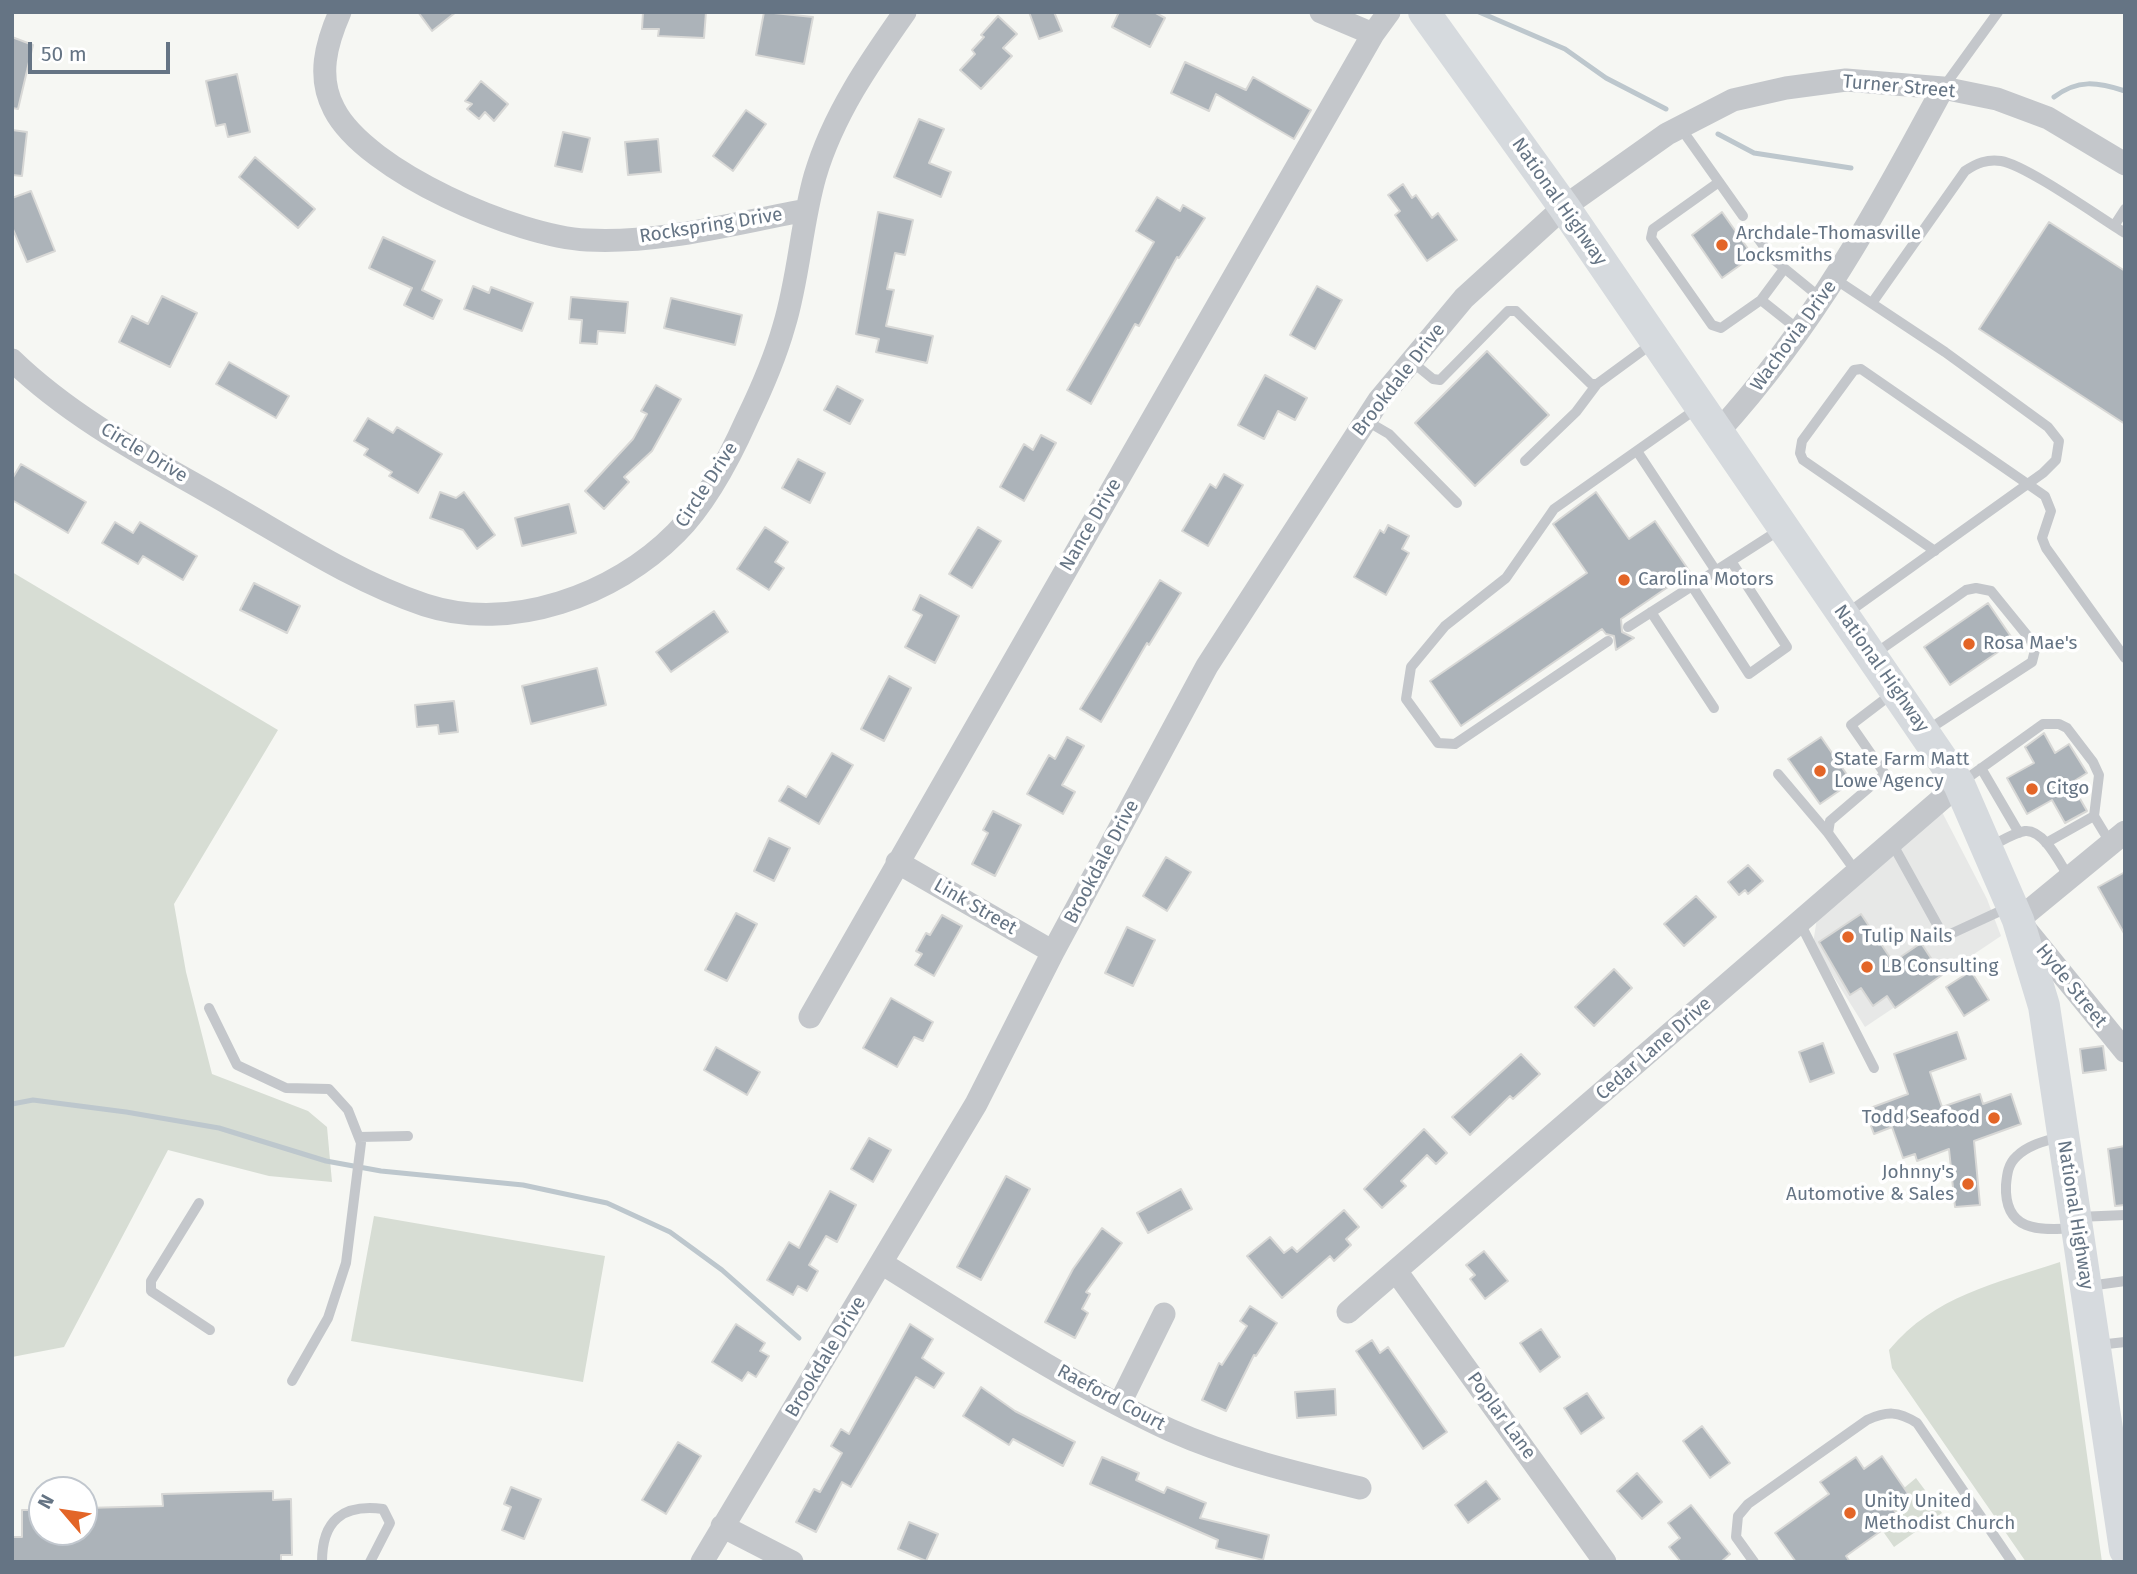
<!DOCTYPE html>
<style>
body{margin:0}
#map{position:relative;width:2137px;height:1574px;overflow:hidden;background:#f6f7f3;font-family:"Fira Sans",sans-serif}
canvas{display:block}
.frame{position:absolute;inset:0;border:14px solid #657484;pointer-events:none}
.north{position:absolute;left:28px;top:1476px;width:70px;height:70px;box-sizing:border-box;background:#fff;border:2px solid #c1c7ce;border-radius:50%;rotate:299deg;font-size:19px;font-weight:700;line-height:28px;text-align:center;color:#657484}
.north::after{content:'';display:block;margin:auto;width:24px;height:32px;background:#e36527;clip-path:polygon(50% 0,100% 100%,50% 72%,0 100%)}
.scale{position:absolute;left:28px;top:42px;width:142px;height:32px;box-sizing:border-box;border:4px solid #657484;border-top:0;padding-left:9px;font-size:21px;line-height:24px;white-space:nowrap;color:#657484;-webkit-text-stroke:5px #fff;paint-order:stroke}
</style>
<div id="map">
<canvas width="2137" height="1574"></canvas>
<div class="frame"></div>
<div class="north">N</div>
<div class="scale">50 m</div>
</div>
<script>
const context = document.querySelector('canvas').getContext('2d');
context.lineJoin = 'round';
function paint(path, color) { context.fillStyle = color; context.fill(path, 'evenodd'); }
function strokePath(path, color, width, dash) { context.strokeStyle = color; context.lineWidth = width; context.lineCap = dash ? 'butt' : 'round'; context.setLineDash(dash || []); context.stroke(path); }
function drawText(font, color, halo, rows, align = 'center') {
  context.font = font + ' "Fira Sans",sans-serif'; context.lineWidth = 7; context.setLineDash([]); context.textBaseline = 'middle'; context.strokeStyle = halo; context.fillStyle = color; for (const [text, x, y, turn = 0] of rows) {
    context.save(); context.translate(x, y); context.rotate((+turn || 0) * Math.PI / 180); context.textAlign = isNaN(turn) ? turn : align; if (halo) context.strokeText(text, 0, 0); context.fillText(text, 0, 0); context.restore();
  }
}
paint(new Path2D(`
 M1942 812 1987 899 2001 936 1865 1027 1813 944 1817 918Z`), '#e7e8e7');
paint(new Path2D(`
 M12 572 278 730 174 904 186 972 212 1074 308 1111 327 1127 332 1182 269 1176 168 1150 64 1347 12 1357Z
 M374 1216 605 1256 583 1382 351 1341Z
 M2060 1262 2102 1562H2026L1892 1368 1889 1350C1935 1295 1995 1284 2060 1262Z
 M1916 1478 1942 1513 1894 1547 1882 1530 1899 1518 1892 1507 1909 1495 1904 1488Z`), '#d7ddd4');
strokePath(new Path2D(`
 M1479 12 1565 49 1606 78 1666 109
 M2054 97C2078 79 2097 82 2125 91
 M1718 134 1754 153 1851 168
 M12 1104 33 1100 126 1112 219 1128 326 1161 381 1171 523 1185 607 1203 670 1232 722 1270 799 1338`), '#bdc7cd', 5);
const building = new Path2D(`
 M418 12H456L432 31Z
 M643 12H706L704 38 658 36 659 29H642Z
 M764 12 813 17 804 64 756 55Z
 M1029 12H1054L1062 31 1039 39Z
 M1119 12H1154L1165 18 1150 47 1112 27Z
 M998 16 1017 34 1003 48 1012 56 981 89 960 70 975 54 972 50 984 37 981 35Z
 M12 37 33 45 18 109 12 108Z
 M1185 62 1246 90 1253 77 1311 110 1294 139 1216 94 1209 111 1171 93Z
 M237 74 250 132 228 137 225 124 216 126 206 81Z
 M481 81 508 104 494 121 485 112 479 119 467 109 472 104 465 101Z
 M746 110 766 124 733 171 713 156Z
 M919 119 944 129 929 163 951 172 941 197 894 177Z
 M12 130 27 132 22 176 12 175Z
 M563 132 590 138 582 172 555 166Z
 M658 139 661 172 628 175 625 142Z
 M255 157 315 209 298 228 239 177Z
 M1403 184 1412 198 1416 195 1432 218 1438 213 1457 240 1427 261 1395 215 1400 211 1388 195Z
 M31 191 55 251 27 262 12 227V198Z
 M1157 197 1180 211 1183 205 1205 218 1179 258 1177 257 1139 326 1135 324 1091 404 1067 390 1154 242 1136 231Z
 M878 212 913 220 905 255 895 253 887 289 894 290 886 326 933 336 927 363 876 352 879 339 856 334Z
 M1722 212 1753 256 1722 278 1692 235Z
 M2049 222 2125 271V424L1979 329Z
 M383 237 435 261 422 290 442 300 433 319 404 305 412 288 369 268Z
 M473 286 489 293 491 287 533 303 522 331 464 309Z
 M1317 286 1342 300 1315 349 1290 335Z
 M162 296 197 313 170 367 119 342 132 316 148 324Z
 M571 297 628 302 625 333 598 331 597 344 580 343 582 320 569 319Z
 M671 298 742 315 735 345 664 328Z
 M1487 351 1549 415 1475 486 1415 423Z
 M229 362 289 396 276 418 216 384Z
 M1265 375 1307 398 1295 420 1278 411 1264 439 1238 425Z
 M656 385 681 399 652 451 624 477 629 482 604 509 585 491 633 439 647 414 641 411Z
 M837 386 863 400 850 424 824 410Z
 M368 418 393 433 397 427 442 454 418 493 389 476 392 472 364 455 368 449 354 441Z
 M1041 435 1056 443 1024 501 1000 487 1024 444 1033 450Z
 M798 459 825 473 810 503 782 488Z
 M21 464 86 502 68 533 12 500V479Z
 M1224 474 1243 485 1208 546 1182 531 1210 484 1216 488Z
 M440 492 456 498 464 492 495 535 477 549 463 530 430 518Z
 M1596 492 1629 539 1655 521 1690 572 1621 619 1622 632 1634 638 1616 650 1614 636 1606 634 1602 629 1461 726 1430 681 1587 573 1553 524Z
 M569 504 576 533 522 546 515 518Z
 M115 522 133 533 140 522 197 556 183 580 143 556 138 564 102 543Z
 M1388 525 1409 536 1402 549 1409 553 1386 595 1354 577 1380 530 1384 533Z
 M765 527 788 542 775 562 784 568 769 590 737 569Z
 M978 527 1001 541 972 588 949 574Z
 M1160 580 1181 593 1149 645 1147 643 1101 722 1080 709Z
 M254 583 300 606 287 633 240 610Z
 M920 595 959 616 935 663 905 647 922 615 913 610Z
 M1988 603 2014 641 1950 685 1924 647Z
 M714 611 728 632 671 672 656 652Z
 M597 668 606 705 531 724 522 686Z
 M889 676 911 688 884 741 861 729Z
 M454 701 458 732 439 734 438 725 417 727 415 705Z
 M2044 733 2055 753 2069 744 2087 773 2071 783 2087 811 2065 823 2052 800 2027 814 2007 778 2034 763 2025 747Z
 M1067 737 1084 746 1062 785 1075 792 1063 814 1027 794 1049 755 1055 759Z
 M1821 737 1852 782 1820 804 1788 759Z
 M832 753 853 765 819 824 779 801 788 786 806 797Z
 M993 811 1021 825 995 876 972 864 988 833 983 830Z
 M769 838 790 848 774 881 754 871Z
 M1166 857 1191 872 1167 911 1143 896Z
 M1748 865 1763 881 1748 894 1745 890 1739 895 1728 882Z
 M2125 872V935L2098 887Z
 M1696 896 1716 917 1684 946 1664 924Z
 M736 913 757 924 727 981 705 970Z
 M1861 914 1893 962 1921 943 1942 975 1895 1008 1887 996 1873 1006 1861 988 1850 995 1819 942Z
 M942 915 962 926 934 976 915 965 922 954 916 951 926 933 930 935Z
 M1127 927 1155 940 1133 986 1105 973Z
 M1614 969 1632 988 1594 1026 1575 1007Z
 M1971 971 1989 1000 1964 1016 1946 987Z
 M891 998 933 1022 923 1041 914 1037 897 1067 863 1048Z
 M1957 1032 1966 1059 1930 1072 1942 1107 1980 1094 1983 1104 2011 1094 2021 1124 1974 1141 1980 1205 1955 1207 1949 1149 1917 1161 1915 1154 1903 1158 1892 1127 1874 1134 1865 1110 1908 1094 1894 1054Z
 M1823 1043 1834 1073 1810 1082 1799 1052Z
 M2103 1046 2106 1070 2083 1073 2080 1049Z
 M716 1047 760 1072 747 1095 704 1070Z
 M1521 1054 1540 1074 1513 1099 1510 1096 1470 1135 1452 1117Z
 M1424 1129 1447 1153 1436 1164 1427 1155 1401 1181 1406 1186 1382 1208 1364 1189Z
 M869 1138 891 1150 873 1182 851 1169Z
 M2125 1146V1205L2115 1206 2108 1149Z
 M1006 1176 1030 1189 981 1280 957 1267Z
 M1181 1189 1192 1209 1148 1233 1137 1213Z
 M830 1191 856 1205 837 1242 826 1236 809 1265 818 1271 807 1291 798 1286 793 1295 767 1280 789 1242 799 1248Z
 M1344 1210 1359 1227 1346 1239 1351 1245 1334 1261 1330 1256 1282 1298 1247 1256 1270 1237 1284 1253 1292 1247 1297 1252Z
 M1102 1228 1122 1243 1086 1292 1090 1294 1082 1309 1088 1313 1075 1338 1045 1322 1073 1269Z
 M1484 1251 1508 1281 1485 1299 1470 1279 1475 1275 1466 1265Z
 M1250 1306 1277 1323 1256 1356 1254 1355 1226 1411 1202 1400 1219 1363 1222 1365 1247 1326 1240 1321Z
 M736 1324 765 1343 760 1351 769 1356 756 1377 748 1372 742 1381 712 1362Z
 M910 1324 933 1339 922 1358 944 1373 934 1388 916 1377 851 1487 842 1482 816 1532 796 1522 814 1489 820 1492 842 1453 831 1446 841 1429 849 1434Z
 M1541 1329 1560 1357 1540 1372 1520 1343Z
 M1372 1340 1380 1353 1388 1347 1447 1432 1423 1449 1356 1351Z
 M981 1387 1015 1411 1075 1442 1063 1466 1013 1439 1009 1445 963 1416Z
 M1335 1389 1336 1415 1297 1418 1295 1392Z
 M1587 1393 1604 1418 1581 1434 1564 1408Z
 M1702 1426 1730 1463 1710 1478 1683 1441Z
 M678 1442 701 1456 666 1514 642 1500Z
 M1882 1456 1909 1495 1892 1507 1899 1518 1846 1556 1850 1562H1796L1775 1533 1829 1494 1820 1482 1856 1457 1864 1469Z
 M1102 1457 1139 1473 1136 1480 1164 1493 1167 1487 1206 1503 1200 1518 1269 1535 1263 1560 1216 1548 1218 1540 1090 1484Z
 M1637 1473 1662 1502 1642 1519 1617 1491Z
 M1486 1481 1500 1499 1468 1523 1455 1505Z
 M511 1487 541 1499 524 1539 502 1530 511 1507 504 1504Z
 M273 1491V1500L291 1499 292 1555H281V1562H12V1537H22V1510H42V1532H84V1508L163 1506 162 1494Z
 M1691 1505 1730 1554 1721 1562H1681L1669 1547 1680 1538 1668 1523Z
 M909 1522 938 1534 926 1561 898 1549Z`);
paint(building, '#acb3b9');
strokePath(building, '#d8d8d6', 2);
strokePath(new Path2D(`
 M1943 88 1998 12
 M1680 127 1719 182 1653 229 1651 238 1712 325 1721 328 1761 300 1800 331
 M1719 182 1743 216
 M2114 226 2125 209
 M1755 234 1773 259 1822 299
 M1835 279 1945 352 2048 427 2059 441 2056 460 2043 473 1846 614
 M1761 300 1784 269
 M1872 303 1965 171C1977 163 1987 159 2001 161 2026 165 2099 217 2125 233
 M1411 361 1433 379 1440 380 1508 311H1516L1591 384H1597L1653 343
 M1365 420 1389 434 1457 503
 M1637 451 1716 571
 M1525 461 1576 412 1597 384
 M1935 551 1803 460 1800 453 1802 441 1854 370 1861 369 2045 496 2051 511 2042 538 2046 548 2125 658
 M1692 586 1749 674 1787 647 1731 561
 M1651 612 1714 708
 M1628 627 1781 529
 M1608 641 1455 744 1438 743 1406 699 1411 667 1445 626 1506 578 1554 509 1699 407
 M1873 655 1966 590 1976 588 1991 591 2030 639 2035 650 2032 662 1926 731
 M1981 768 2019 833
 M1778 774 1828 833
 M1962 782 2043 724H2059L2067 728 2093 762 2099 775 2094 816 2111 844
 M1892 843 1944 937 2009 907
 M2046 843 2094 816
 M1989 847C2000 842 2013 833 2025 831 2044 829 2060 864 2069 877
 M1857 873 1828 833 1830 821 1885 774 1851 725 1893 693
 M1800 923 1874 1068
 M209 1008 237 1065 286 1088 329 1089 348 1110 361 1143 346 1263 328 1318 292 1381
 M2062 1136C2047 1141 2029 1144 2017 1156 2008 1164 2007 1174 2006 1185 2004 1231 2038 1231 2074 1228
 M359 1137 408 1136
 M199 1203 151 1281V1291L210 1330
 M2078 1217 2125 1215
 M2089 1286 2125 1281
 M2098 1345 2125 1342
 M322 1562C322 1520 343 1504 383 1509L390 1523 370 1562
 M1754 1562 1736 1537 1738 1516 1748 1504 1867 1420C1887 1411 1898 1411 1917 1423L2012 1562`), '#c4c7cb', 10);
strokePath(new Path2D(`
 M340 12C326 44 317 77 334 109 366 172 519 237 587 240 660 244 735 223 807 210
 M1321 12 1373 34 1389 12
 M12 360C75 421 155 461 229 504 292 540 356 582 425 605 511 633 615 595 676 533 706 503 730 457 747 419 761 390 775 358 784 326 799 277 801 225 815 176 833 115 869 63 905 12
 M1718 432C1814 327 1876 212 1943 88
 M2125 832 2018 920 2125 1051
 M897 862 1053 952
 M810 1017 1373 34
 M883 1264C976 1322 1070 1384 1170 1430 1230 1457 1296 1473 1360 1488
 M1396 1271 1605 1562
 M1348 1312 1959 784
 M1120 1403 1164 1314
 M722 1526 792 1562
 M702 1562 976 1104 1053 952 1207 666 1379 400 1464 298 1564 207 1667 134 1733 100 1786 88 1846 80 1943 88 1997 99 2048 118 2125 164`), '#c4c7cb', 23);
strokePath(new Path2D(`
 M1424 12 1564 207 1959 784 2018 920 2044 1006 2125 1550`), '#d6dade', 32);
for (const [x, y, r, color] of [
 [1722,245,7,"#e36527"],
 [1624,580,7,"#e36527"],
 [1969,644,7,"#e36527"],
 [1820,771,7,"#e36527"],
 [2032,789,7,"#e36527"],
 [1848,937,7,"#e36527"],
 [1867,967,7,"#e36527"],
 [1994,1118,7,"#e36527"],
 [1968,1184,7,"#e36527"],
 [1850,1513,7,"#e36527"]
]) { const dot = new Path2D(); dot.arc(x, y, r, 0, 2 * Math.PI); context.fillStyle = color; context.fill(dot); strokePath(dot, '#fff', 2.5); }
drawText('19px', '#657484', '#fff', [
 ["Turner Street",1899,87,5],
 ["National Highway",1559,202,55],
 ["Rockspring Drive",711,226,-9],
 ["Wachovia Drive",1794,336,-54],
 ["Brookdale Drive",1399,380,-52],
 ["Circle Drive",144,453,31],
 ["Circle Drive",707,485,-57],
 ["Nance Drive",1091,525,-60],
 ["National Highway",1881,669,55],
 ["Brookdale Drive",1102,862,-62],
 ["Link Street",975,907,30],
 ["Hyde Street",2071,986,51],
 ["Cedar Lane Drive",1654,1049,-41],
 ["National Highway",2075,1215,81],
 ["Brookdale Drive",826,1357,-59],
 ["Raeford Court",1111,1398,28],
 ["Poplar Lane",1501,1416,54]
]);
drawText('19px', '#657484', '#fff', [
 ["Archdale-Thomasville",1736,234],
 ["Locksmiths",1736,256],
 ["Carolina Motors",1638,580],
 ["Rosa Mae's",1983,644],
 ["State Farm Matt",1834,760],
 ["Lowe Agency",1834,782],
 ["Citgo",2046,789],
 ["Tulip Nails",1862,937],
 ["LB Consulting",1881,967],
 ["Todd Seafood",1980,1118,"right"],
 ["Johnny's",1954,1173,"right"],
 ["Automotive & Sales",1954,1195,"right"],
 ["Unity United",1864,1502],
 ["Methodist Church",1864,1524]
], 'left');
</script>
